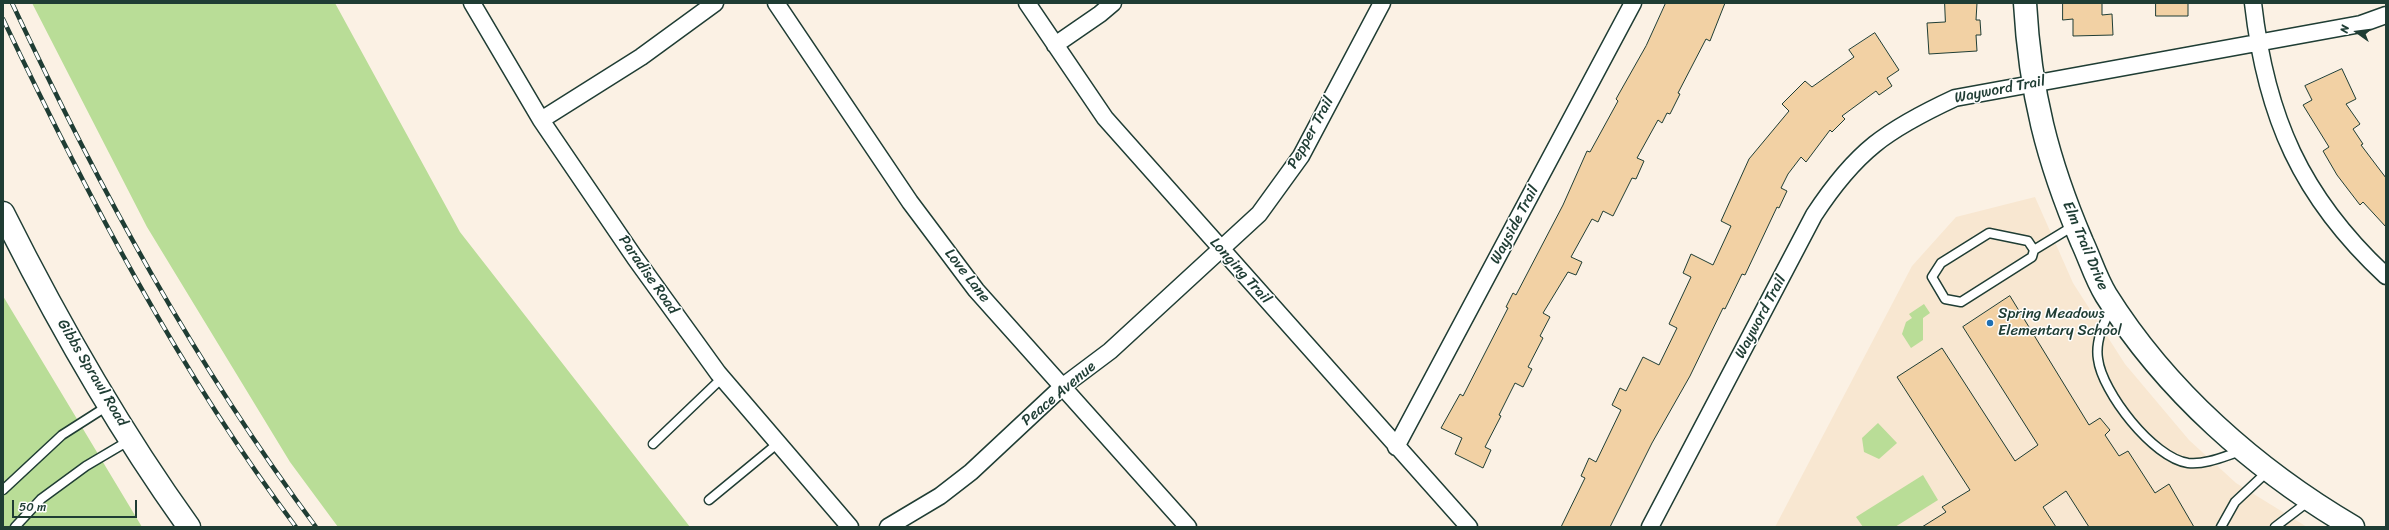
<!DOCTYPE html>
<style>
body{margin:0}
#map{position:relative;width:2389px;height:530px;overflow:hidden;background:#fbf1e4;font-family:Sriracha,sans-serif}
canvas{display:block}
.frame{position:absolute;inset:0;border:4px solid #1f3d34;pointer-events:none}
.north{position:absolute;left:2337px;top:12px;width:40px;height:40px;-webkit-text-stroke:3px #fff;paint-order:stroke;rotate:284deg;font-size:11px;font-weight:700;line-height:16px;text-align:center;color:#1f3d34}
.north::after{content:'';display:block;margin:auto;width:14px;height:18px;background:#1f3d34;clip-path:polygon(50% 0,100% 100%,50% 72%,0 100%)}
.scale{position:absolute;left:12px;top:500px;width:125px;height:18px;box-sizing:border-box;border:2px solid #1f3d34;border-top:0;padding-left:5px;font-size:12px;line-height:14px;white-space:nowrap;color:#1f3d34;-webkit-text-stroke:3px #fff;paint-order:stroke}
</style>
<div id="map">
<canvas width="2389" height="530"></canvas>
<div class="frame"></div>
<div class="north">N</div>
<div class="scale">50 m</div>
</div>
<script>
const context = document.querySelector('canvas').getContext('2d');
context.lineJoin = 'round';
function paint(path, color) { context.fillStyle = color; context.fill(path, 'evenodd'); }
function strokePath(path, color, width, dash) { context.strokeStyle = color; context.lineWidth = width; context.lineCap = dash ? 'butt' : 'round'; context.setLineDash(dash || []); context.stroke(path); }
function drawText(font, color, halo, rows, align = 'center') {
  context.font = font + ' Sriracha,sans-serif'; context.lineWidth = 3; context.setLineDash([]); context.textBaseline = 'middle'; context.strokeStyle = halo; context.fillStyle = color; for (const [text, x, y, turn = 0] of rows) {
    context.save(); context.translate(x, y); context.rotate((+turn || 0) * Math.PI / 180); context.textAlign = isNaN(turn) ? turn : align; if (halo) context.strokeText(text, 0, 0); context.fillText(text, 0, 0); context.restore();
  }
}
paint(new Path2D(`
 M2035 197 2073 283 2125 364 2189 440 2236 483 2307 527H1775L1912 266 1956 217Z`), '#f8e7d1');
paint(new Path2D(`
 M32 3H335L460 232 690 527H338L290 462 147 227Z
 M3 296 142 527H3Z
 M1924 304 1930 313 1923 318V340L1911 348 1902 334 1906 322 1912 318 1909 314Z
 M1878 423 1897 443 1879 459 1864 452 1862 438Z
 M1923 475 1938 500 1895 527H1863L1856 517Z`), '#b9dd97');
const building = new Path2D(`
 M1666 3H1725L1710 41 1706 39 1678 93 1680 94 1670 114 1667 113 1662 123 1658 120 1637 158 1644 161 1636 179 1632 178 1613 216 1603 211 1598 222 1592 219 1571 257 1582 262 1576 275 1568 272 1543 313 1550 317 1540 336 1543 338 1528 367 1532 369 1523 387 1515 383 1499 415 1501 416 1485 447 1491 450 1483 468 1455 454 1462 438 1441 428 1460 394 1463 396 1508 308 1506 307 1513 293 1516 295 1563 205 1587 151 1590 152 1618 101 1616 99 1646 46Z
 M1945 3H1977L1976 20H1980L1981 35H1976L1977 51 1929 54 1927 23 1945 22Z
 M2063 3H2102V15L2112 14 2113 35 2073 36V19L2063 20Z
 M2156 3H2188V16H2156Z
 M1875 33 1899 70 1887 78 1892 86 1879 95 1876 91 1842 116 1845 119 1832 132 1830 130 1806 162 1801 157 1788 174 1781 188 1787 191 1779 208 1777 207 1745 275 1742 274 1725 309 1723 308 1690 376 1652 443 1610 527H1561L1585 478 1581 476 1589 458 1596 462 1621 410 1612 405 1620 388 1626 391 1643 357 1659 365 1677 328 1669 324 1691 277 1683 273 1691 254 1713 265 1731 226 1721 221 1749 159 1789 111 1782 104 1805 81 1812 87 1854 57 1849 50Z
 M2342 69 2356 99 2346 104 2360 124 2353 129 2363 144 2361 145 2386 178V227L2363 202 2360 205 2337 175 2323 151 2329 147 2303 105 2312 100 2305 86Z
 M2010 296 2089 425 2100 418 2110 430 2105 435 2119 456 2128 451 2155 493 2169 484 2194 527H2089L2066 491 2043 507 2056 527H1922L1946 512 1942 507 1970 490 1897 377 1942 348 2015 461 2038 445 1963 327Z`);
paint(building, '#f2d1a4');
strokePath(building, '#1f3d34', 1);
const lane = new Path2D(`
 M2034 250 2028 241 1989 233 1941 263 1932 277 1945 299 1961 302 2032 257 2034 250 2075 225
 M2112 307C2104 322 2095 341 2098 359 2102 392 2153 458 2188 463 2206 465 2225 456 2241 451
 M653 444 722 378
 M3 490 62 435 109 405
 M709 500 777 444
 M15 527 41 499 86 466 130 440
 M2221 527 2235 502 2268 471
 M2275 527 2309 501`);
const street = new Path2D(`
 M472 3 541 120 635 258 718 373 850 527
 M776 3 910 202 976 290 1188 527
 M1027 3 1105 118 1469 527
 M2253 3C2266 117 2301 197 2386 276
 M1055 45 1100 14 1113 3
 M541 120 641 57 715 3
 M1396 447 1633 3
 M888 527 940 496 971 472 1062 387 1110 351 1259 214 1301 156 1382 3
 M1650 527 1814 215C1856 151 1886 130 1955 98L2361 24 2386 15`);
const secondary = new Path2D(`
 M2025 3C2030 92 2047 160 2082 242 2090 259 2096 279 2106 295 2166 391 2256 470 2353 527
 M3 213C56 319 120 431 189 527`);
strokePath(lane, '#1f3d34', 11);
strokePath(street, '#1f3d34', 19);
strokePath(secondary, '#1f3d34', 25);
strokePath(lane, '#fff', 8);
strokePath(street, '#fff', 16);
strokePath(secondary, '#fff', 22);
const rail = new Path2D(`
 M12 3C99 188 194 363 316 527
 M3 19C87 195 178 370 296 527`);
strokePath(rail, '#1f3d34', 4.5);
strokePath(rail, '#fff', 3, [9]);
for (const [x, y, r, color] of [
 [1990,323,4,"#1f6fb2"]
]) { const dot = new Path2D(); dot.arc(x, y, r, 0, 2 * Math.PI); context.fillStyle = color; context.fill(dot); strokePath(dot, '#fff', 1.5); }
drawText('15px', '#1f3d34', '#fff', [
 ["Wayword Trail",2000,90,-11],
 ["Pepper Trail",1311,133,-61],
 ["Wayside Trail",1515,225,-62],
 ["Elm Trail Drive",2085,246,67],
 ["Longing Trail",1240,271,48],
 ["Paradise Road",648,275,55],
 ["Love Lane",967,276,52],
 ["Wayword Trail",1761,317,-62],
 ["Gibbs Sprawl Road",92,373,59],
 ["Peace Avenue",1059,394,-40]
]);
drawText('15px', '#1f3d34', '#fff', [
 ["Spring Meadows",1998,314],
 ["Elementary School",1998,331]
], 'left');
</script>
